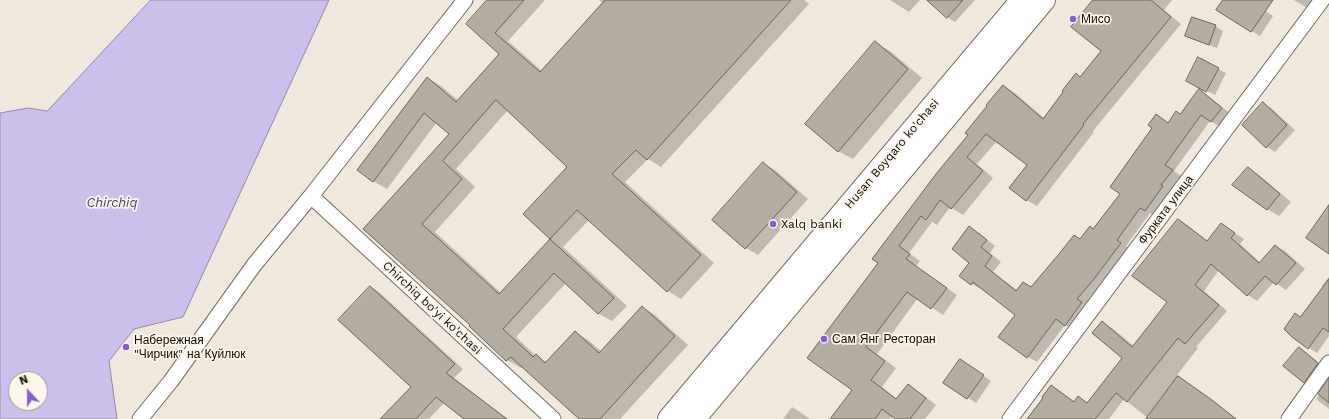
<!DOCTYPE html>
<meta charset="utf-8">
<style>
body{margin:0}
#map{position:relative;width:1329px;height:419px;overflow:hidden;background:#f0e8dd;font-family:"Work Sans",sans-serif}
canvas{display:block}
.north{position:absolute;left:8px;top:371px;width:40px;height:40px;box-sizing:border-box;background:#fdf6ea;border:1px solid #9d988f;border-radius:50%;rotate:338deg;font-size:11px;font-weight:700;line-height:16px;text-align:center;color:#0d0b07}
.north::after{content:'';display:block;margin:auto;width:14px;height:18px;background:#875cd6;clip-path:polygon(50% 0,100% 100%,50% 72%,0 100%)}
</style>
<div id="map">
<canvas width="1329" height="419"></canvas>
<div class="north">N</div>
</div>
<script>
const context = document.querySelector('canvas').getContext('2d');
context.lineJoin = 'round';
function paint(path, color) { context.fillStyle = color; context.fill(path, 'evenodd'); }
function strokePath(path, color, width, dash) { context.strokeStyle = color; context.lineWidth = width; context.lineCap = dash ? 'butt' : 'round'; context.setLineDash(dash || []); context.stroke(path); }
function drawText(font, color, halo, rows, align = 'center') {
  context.font = font + ' "Work Sans",sans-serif'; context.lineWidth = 3.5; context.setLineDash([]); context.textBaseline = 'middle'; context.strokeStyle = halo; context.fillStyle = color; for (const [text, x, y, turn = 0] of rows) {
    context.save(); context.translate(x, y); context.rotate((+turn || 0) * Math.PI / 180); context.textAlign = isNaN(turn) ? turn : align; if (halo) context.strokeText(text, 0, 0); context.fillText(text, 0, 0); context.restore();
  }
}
const water = new Path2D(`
 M151 0H329L183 317 134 329 109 361 117 419H0V113L28 108 47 111ZM16 379H40V403H16Z`);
paint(water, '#cbc0ec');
strokePath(water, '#928aa7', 1);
paint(new Path2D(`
 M489 0H545L508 41 542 71 603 3 599 0H804L809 4 661 167 648 159 625 182 714 263 681 299 668 291 589 220 563 247 627 306 612 321 599 314 566 283 516 337 536 356 547 362 575 332 588 340 601 351 642 307 655 315 688 345 620 419H581L523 366 521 368 507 360 470 326 472 325 364 229 450 134 437 122 387 189 373 181 428 78 441 86 459 101 501 53 467 24ZM508 110 569 167 524 214 551 239 501 293 435 232 475 187 456 169Z
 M890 0H920L909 12Z
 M935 0H975L955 22 947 17Z
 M1094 0H1172L1164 10 1181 24 1093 131 1094 132 1037 206 1026 200 1029 164 997 141 977 164 993 178 963 215 950 207 937 225 932 222 909 253 920 261 916 266 957 295 943 315 918 298 877 354 896 368 882 387 897 399 908 386 919 392 936 405 925 419H896L892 416 890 419H831L854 390 879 263 1004 86 1015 93 1044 118 1077 75 1081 77 1103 51Z
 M1224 0H1249L1273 16 1260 36 1217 10Z
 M1294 0H1316L1309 9Z
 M1215 26 1223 31 1217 48 1194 40 1186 36Z
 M875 43 890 51 922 78 853 159 838 151Z
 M1218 69 1226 73 1215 95 1195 85Z
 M1199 91 1208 96 1231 114 1221 127 1210 121 1174 171 1181 176 1170 191 1171 192 1154 216 1150 213 1126 246 1130 249 1075 330 1065 325 1037 362 1028 357 1016 315 982 288 981 289 972 284 961 276 970 262V228L979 233 995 246 990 253 1001 262 993 272 1018 291 1032 288 1081 240 1094 230 1121 193 1154 128 1156 116 1168 123 1181 115Z
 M1263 104 1271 108 1295 130 1275 152 1267 147 1243 125Z
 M764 164 775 170 808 199 758 255 746 248 714 220Z
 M1248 168 1259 175 1291 202 1279 216 1267 209Z
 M1178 220 1187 225 1208 242 1221 224 1244 239 1240 244 1261 263 1276 246 1285 251 1305 269 1286 290 1274 282 1257 301 1248 295 1219 270 1204 291 1227 311 1196 347 1198 348 1177 375 1237 419H1147L1148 418 1124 399 1109 419H1028L1052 386 1075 402 1079 397 1088 403 1124 358 1102 323 1112 328 1134 346 1168 302Z
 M1329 277V336L1317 353 1309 348 1301 317 1324 288 1322 286Z
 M371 287 379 292 463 369 454 378 507 419H466L444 403 429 419H382L412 387Z
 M1299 348 1318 362 1305 380Z
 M968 365 991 381 976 403 945 382Z
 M1329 380V409L1316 399Z
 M792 407 800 412 810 419H783Z`), '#0003');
const building = new Path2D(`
 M487 0H524L495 33 540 72 605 0H791L647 160 636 150 612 174 701 255 667 292 577 210 550 239 614 298 598 314 554 273 503 329 533 357 536 354 545 363 575 331 599 353 642 306 675 336 600 419H579L511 357 506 361 469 326 470 325 363 229 449 134 424 113 373 182 357 170 427 77 456 102 499 54 466 24ZM496 100 567 167 523 214 550 239 499 294 422 224 462 179 443 161Z
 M927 0H963L947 18Z
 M1093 0H1151L1171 17 1083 124 1084 125 1026 201 1009 188 1027 165 986 134 967 157 983 171 951 209 940 200 926 220 921 216 899 246 910 254 906 259 947 288 931 309 907 292 866 347 885 361 871 380 896 399 908 384 926 398 910 419H895L882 409 875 419H830L852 390 807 358 878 263 872 259 936 174 968 135 965 133 987 106 986 105 1003 85 1043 119 1063 92 1062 91 1076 73 1080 77 1101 51 1071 27Z
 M1223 0H1273L1251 32 1216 10Z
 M1192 17 1216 25 1209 45 1185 36Z
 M875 41 908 69 838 152 805 124Z
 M1198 57 1219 68 1206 92 1186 81Z
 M1199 89 1222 108 1211 122 1201 115 1165 165 1173 170 1161 185 1163 186 1145 211 1140 208 1117 240 1121 243 1094 279 1077 299 1082 302 1065 326 1056 319 1027 358 998 337 1015 315 973 282 971 285 959 276 969 263 952 249 969 226 987 240 981 247 992 256 985 266 1016 291 1023 282 1031 287 1059 254 1074 235 1080 239 1090 226 1093 229 1120 194 1110 187 1152 128 1148 125 1156 114 1168 123 1176 111 1180 114Z
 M1263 102 1287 125 1266 148 1242 125Z
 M763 162 797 192 745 249 712 220Z
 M1248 167 1280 194 1267 210 1232 185Z
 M1329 205V254L1306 238Z
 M1178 219 1207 241 1221 223 1235 233 1231 238 1259 263 1275 245 1296 263 1276 285 1265 276 1247 296 1211 264 1195 285 1219 305 1185 344 1178 338 1127 402 1116 393 1095 419H1027L1043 398 1042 397 1051 385 1074 402 1078 396 1087 403 1122 358 1092 333 1102 321 1132 347 1151 323 1167 302 1132 276Z
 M1329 279V332L1323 328 1308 349 1292 337 1284 329 1295 313 1300 317Z
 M370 286 455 364 446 373 507 419H464L436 397 416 419H380L411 387 338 320Z
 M1299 347 1318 363 1304 383 1283 366Z
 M960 359 984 375 967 399 943 383Z
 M1178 376 1212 400 1236 419H1146Z
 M1329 378V403L1318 394Z`);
paint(building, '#b4ada2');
strokePath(building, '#6c655b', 1);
const minor = new Path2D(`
 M311 196 553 419
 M140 419 171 381 254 265 311 196 465 0
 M1010 419 1322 0
 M1289 419 1329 363`);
const secondary = new Path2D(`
 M669 419 1022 0
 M694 419 1044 0`);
strokePath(minor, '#736c62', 17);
strokePath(secondary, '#736c62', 24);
strokePath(minor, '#fff', 15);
strokePath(secondary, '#fff', 22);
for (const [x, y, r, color] of [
 [1073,19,4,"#875cd6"],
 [773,224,4,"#875cd6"],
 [824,339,4,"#875cd6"],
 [126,347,4,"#875cd6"]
]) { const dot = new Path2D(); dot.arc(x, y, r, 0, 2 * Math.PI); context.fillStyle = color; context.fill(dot); strokePath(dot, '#fdf6ea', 1.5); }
drawText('12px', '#0d0b07', '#fdf6ea', [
 ["Мисо",1081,19],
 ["Xalq banki",781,224],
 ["Сам Янг Ресторан",832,339],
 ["Набережная",134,340],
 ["\"Чирчик\" на Куйлюк",134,354]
], 'left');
drawText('12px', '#0d0b07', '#fdf6ea', [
 ["Husan Boyqaro ko'chasi",892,154,-50],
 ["Фурката улица",1166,210,-53],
 ["Chirchiq bo'yi ko'chasi",432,308,43]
]);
drawText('italic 13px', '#4e3c74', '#fdf6ea', [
 ["Chirchiq",112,203]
]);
</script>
